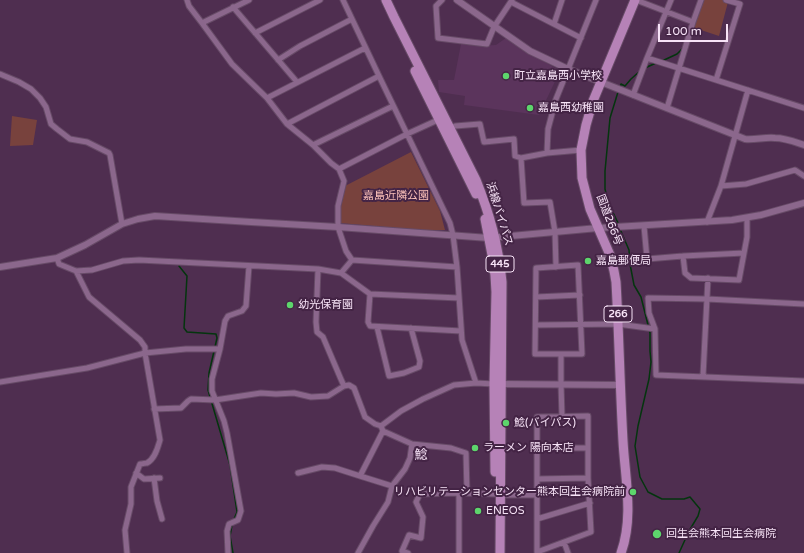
<!DOCTYPE html>
<meta charset="utf-8">
<style>
body{margin:0}
#map{position:relative;width:804px;height:553px;overflow:hidden;background:#4f2e50;font-family:"Varela Round",sans-serif}
canvas{display:block}
.scale{position:absolute;left:658px;top:24px;width:70px;height:18px;box-sizing:border-box;border:2px solid #f7e3f7;border-top:0;padding-left:5px;font-size:12px;line-height:14px;white-space:nowrap;color:#f7e3f7;-webkit-text-stroke:3px #442445;paint-order:stroke}
</style>
<div id="map">
<canvas width="804" height="553"></canvas>
<div class="scale">100 m</div>
</div>
<script>
const context = document.querySelector('canvas').getContext('2d');
context.lineJoin = 'round';
function paint(path, color) { context.fillStyle = color; context.fill(path, 'evenodd'); }
function strokePath(path, color, width, dash) { context.strokeStyle = color; context.lineWidth = width; context.lineCap = dash ? 'butt' : 'round'; context.setLineDash(dash || []); context.stroke(path); }
function drawText(font, color, halo, rows, align = 'center') {
  context.font = font + ' "Varela Round","Noto Sans JP",sans-serif'; context.lineWidth = 4; context.setLineDash([]); context.textBaseline = 'middle'; context.strokeStyle = halo; context.fillStyle = color; for (const [text, x, y, turn = 0] of rows) {
    context.save(); context.translate(x, y); context.rotate((+turn || 0) * Math.PI / 180); context.textAlign = isNaN(turn) ? turn : align; if (halo) context.strokeText(text, 0, 0); context.fillText(text, 0, 0); context.restore();
  }
}
paint(new Path2D(`
 M506 38 560 71 539 115 464 105 465 96 439 92 438 80H454L461 44 479 46 496 45Z`), '#5b345c');
paint(new Path2D(`
 M702 0H723L728 2 719 36 692 27Z
 M12 116 37 120 33 145 10 146Z
 M411 152 440 211 445 230H418L340 223 341 206 345 186Z`), '#78423d');
strokePath(new Path2D(`
 M662 61 677 54 684 47
 M645 68 656 63
 M620 88 621 84 625 86 631 79 640 71
 M618 92 610 118 605 171V189L608 202 619 225
 M620 229 629 250 630 264 634 285 641 297 650 333V351L651 362 649 379 638 426 635 446 640 477 648 492 662 499H684L690 497 700 509 698 516 689 531 679 553
 M179 266 187 276 184 328 187 332 216 334 217 338 209 373 208 390 230 465 237 512 234 519
 M232 525 230 536 233 553`), '#04350e', 1.5);
const minor = new Path2D(`
 M187 0 189 6 202 23 232 64 267 98 287 124 313 145 331 163 339 169 344 181 338 206V227L346 251 352 260
 M343 0 379 76 450 223 453 235 457 267 462 340 476 383
 M442 0 436 6 438 38 487 44 494 27 512 0
 M636 0 693 22
 M511 2 581 38
 M233 7 297 82
 M202 23 249 0
 M554 24 562 0
 M255 33 320 0
 M647 58 716 80 740 4 726 0
 M278 60 300 46 352 19
 M0 74 19 82 31 89 40 98 46 107 51 124 57 129 70 139 87 142 109 153 110 155 122 224
 M716 80 804 108
 M633 95 647 58 671 0
 M267 98 365 48
 M667 108 693 22 701 0
 M287 124 379 76
 M455 126 480 124 484 142 514 139 515 156 521 158 547 153 581 150
 M313 145 393 106
 M547 153 548 129 556 99 596 0
 M521 158 524 203 550 202 555 232 556 267
 M339 169 407 134 440 119
 M721 186 746 184 795 170 804 176
 M707 222 721 186 748 90
 M644 226 647 259 683 256 744 253
 M683 256 685 273 691 278 739 280 747 237V218
 M57 258 59 264 76 271 92 270 123 261 139 260 318 269 341 273 370 294 459 298
 M352 260 457 267
 M578 265 582 354H535L536 268Z
 M318 269 316 322 317 332 323 337 340 377 344 386
 M76 271 89 297 140 340 145 347V353L160 440C158 447 155 459 147 463 145 463 143 464 140 464L131 487V504L125 530 127 553
 M341 273 352 260
 M370 294 368 322 370 326 461 331
 M536 297 580 295
 M804 304 707 299 648 298 649 313 655 329 656 375 804 381
 M536 325 618 324 655 329
 M377 327 389 376 404 373 419 367 420 361 411 328
 M561 354V384L562 417
 M703 376 708 278
 M0 382 87 368 145 353 186 349H220
 M154 409 181 408 188 401 191 399 215 400 261 393 276 394 294 393 311 397 328 396 344 386 349 385 354 388 365 417 375 424 381 426 383 431 412 444 451 448 466 453 467 493
 M588 416V478L591 532 537 552V417Z
 M381 426 401 411 423 399 454 385 476 383 494 384
 M537 448H588
 M136 473 144 479 160 478
 M298 473 322 467 335 468 360 476 392 486
 M360 476 383 431
 M154 478 157 501 162 519
 M537 479 588 478
 M589 493 627 492
 M501 495H537
 M537 519 590 503
 M564 542 568 553
 M228 553 227 531 229 524 238 520 241 511 227 433 224 421 212 391V379L220 349 225 321 228 316 242 311 246 306 249 266
 M358 553 373 526 388 502 392 486 405 469 410 458 412 444
 M408 553 402 551 409 535 421 538 423 517 416 502 420 494 459 493 495 494
 M459 553V493`);
const tertiary = new Path2D(`
 M457 0 530 51 568 69 745 139C755 140 765 137 775 138 785 138 795 142 804 145
 M0 267 57 258 85 245 122 224 138 219 155 216 251 222 338 227 489 238 598 228 732 220 761 215 804 203
 M498 384 621 385`);
const trunk = new Path2D(`
 M386 0 394 17 476 180C490 215 498 244 502 282L500 553
 M415 71 476 194
 M485 219 492 255 495 275 496 292 494 384 495 472
 M621 553C634 517 625 478 623 441 620 388 619 335 616 282L614 271 610 255 590 209 582 178 581 150 586 125 593 101 635 0`);
strokePath(minor, '#674b67', 7);
strokePath(tertiary, '#674b67', 8);
strokePath(trunk, '#674b67', 11);
strokePath(minor, '#8b678c', 5);
strokePath(tertiary, '#8b678c', 6);
strokePath(trunk, '#b682b7', 9);
for (const [x, y, r, color] of [
 [506,76,4,"#5dd56c"],
 [530,108,4,"#5dd56c"],
 [588,261,4,"#5dd56c"],
 [290,305,4,"#5dd56c"],
 [506,423,4,"#5dd56c"],
 [475,448,4,"#5dd56c"],
 [633,492,4,"#5dd56c"],
 [478,511,4,"#5dd56c"],
 [657,534,5,"#5dd56c"]
]) { const dot = new Path2D(); dot.arc(x, y, r, 0, 2 * Math.PI); context.fillStyle = color; context.fill(dot); strokePath(dot, '#442445', 1.5); }
for (const [x, y, w] of [
 [500,264,28],
 [618,314,28]
]) { const box = new Path2D(); box.roundRect(x - w / 2, y - 8, w, 16, 3); context.fillStyle = '#442445'; context.fill(box); strokePath(box, '#f7e3f7', 1); }
drawText('bold 10px', '#f7e3f7', null, [
 ["445",500,264],
 ["266",618,314]
]);
drawText('11px', '#f7e3f7', '#442445', [
 ["町立嘉島西小学校",514,76],
 ["嘉島西幼稚園",538,108],
 ["嘉島郵便局",596,261],
 ["幼光保育園",298,305],
 ["鯰(バイパス)",514,423],
 ["ラーメン 陽向本店",483,448],
 ["リハビリテーションセンター熊本回生会病院前",625,492,"right"],
 ["ENEOS",486,511],
 ["回生会熊本回生会病院",666,534]
], 'left');
drawText('11px', '#f8beb8', '#442445', [
 ["嘉島近隣公園",396,196]
]);
drawText('11px', '#f7e3f7', '#442445', [
 ["浜線バイパス",499,214,73],
 ["国道266号",609,220,69]
]);
drawText('13px', '#f7e3f7', '#442445', [
 ["鯰",421,456]
]);
</script>
